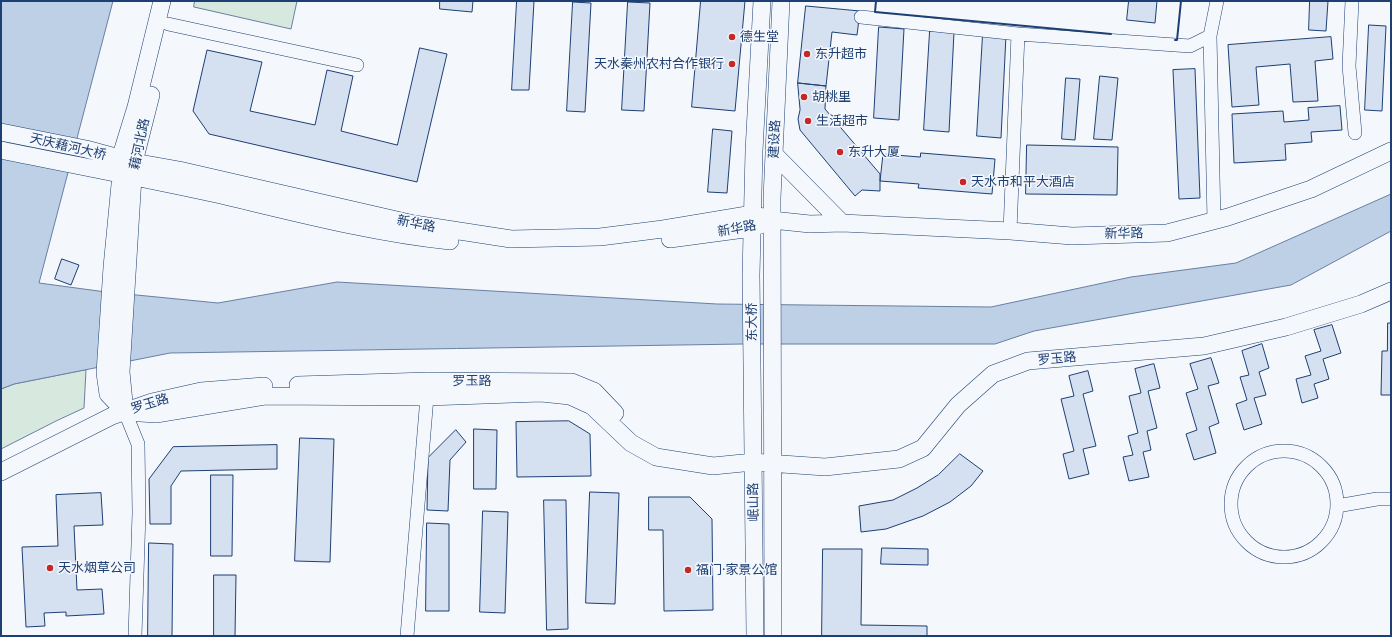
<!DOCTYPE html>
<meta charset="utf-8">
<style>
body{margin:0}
#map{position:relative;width:1392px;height:637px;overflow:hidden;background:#f4f7fb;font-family:"Noto Sans",sans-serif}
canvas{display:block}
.frame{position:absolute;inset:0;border:2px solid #1d3f73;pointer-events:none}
</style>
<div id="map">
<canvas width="1392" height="637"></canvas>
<div class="frame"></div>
</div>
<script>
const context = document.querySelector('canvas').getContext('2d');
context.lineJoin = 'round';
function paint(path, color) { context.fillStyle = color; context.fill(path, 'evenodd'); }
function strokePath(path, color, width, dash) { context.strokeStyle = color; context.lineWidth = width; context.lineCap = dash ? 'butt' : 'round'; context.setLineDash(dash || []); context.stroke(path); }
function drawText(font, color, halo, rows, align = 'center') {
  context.font = font + ' "Noto Sans","Noto Sans SC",sans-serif'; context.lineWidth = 3; context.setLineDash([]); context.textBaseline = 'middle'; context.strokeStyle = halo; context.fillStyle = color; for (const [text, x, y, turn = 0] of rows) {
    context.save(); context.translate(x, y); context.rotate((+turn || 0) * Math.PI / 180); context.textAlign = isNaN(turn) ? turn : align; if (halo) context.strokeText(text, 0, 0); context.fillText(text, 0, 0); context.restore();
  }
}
const green = new Path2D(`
 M195 1H297L291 29 194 7Z
 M86 370 84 408 56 421 1 449V389L14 384Z`);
paint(green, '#d7e8df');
strokePath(green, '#687fa3', 1);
const water = new Path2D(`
 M1 1H113L39 283 106 292 218 303 337 282 717 304 991 307 1131 277 1236 263 1391 194V231L1291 285 1034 331 995 344H743L170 353 14 384 1 389Z`);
paint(water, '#bed0e5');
strokePath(water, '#687fa3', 1);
const building = new Path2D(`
 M440 1H473L472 12 440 9Z
 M517 1H534L529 90H512Z
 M701 1H745L735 111 692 107Z
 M1129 1H1157L1155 23 1127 20Z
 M1310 1H1328L1326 31 1309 30Z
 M573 2 591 3 585 112 567 111Z
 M628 2 650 3 644 111 622 110Z
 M806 6 860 11 857 35 832 32 826 86 798 83Z
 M1369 25 1386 26 1382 111 1365 110Z
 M879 27 904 29 899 120 874 118Z
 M930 31 954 32 949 132 924 130Z
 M983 34 1006 35 1001 138 977 136Z
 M1331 37 1333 59 1315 61 1318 101 1293 102 1290 64 1256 67 1259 105 1232 107 1228 45Z
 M420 48 447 54 417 182 209 134 193 111 207 50 262 62 250 111 315 125 327 70 353 76 341 131 397 145Z
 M1195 69 1200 198 1179 199 1173 70Z
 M1100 76 1118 78 1112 140 1094 139Z
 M1066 78 1080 79 1075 140 1062 139Z
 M798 83 826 86 825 109 880 174V191L862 190 855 196 800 130 798 119 800 110Z
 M1340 106 1342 130 1311 132 1312 142 1285 144 1286 160 1234 163 1232 114 1283 111 1284 122 1309 120 1308 108Z
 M713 129 732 131 727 193 708 192Z
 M1027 145 1118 147 1117 195 1026 194Z
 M921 153 995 159 992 194 918 188 919 184 880 181 883 154 920 157Z
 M62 259 79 265 71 285 55 279Z
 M1388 323H1391V395H1381L1382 351H1387Z
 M1332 325 1341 353 1323 359 1329 379 1314 384 1318 398 1302 403 1296 379 1311 375 1305 356 1321 351 1314 330Z
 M1262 344 1269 368 1259 372 1266 395 1254 398 1262 424 1244 430 1236 404 1247 400 1240 377 1249 375 1242 351Z
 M1211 358 1219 383 1208 386 1219 423 1209 427 1216 453 1194 460 1186 434 1197 430 1186 393 1198 389 1190 364Z
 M1154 364 1160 388 1148 391 1157 428 1147 431 1151 450 1143 452 1149 477 1129 481 1123 457 1133 455 1128 436 1138 433 1129 396 1141 393 1135 369Z
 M1088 371 1093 391 1083 394 1096 446 1083 449 1089 474 1069 479 1063 454 1074 451 1061 399 1074 396 1069 376Z
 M569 421 590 434 591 476 517 477 516 422Z
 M474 429 497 430 496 489H474Z
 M456 430 466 442 450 460 448 511 427 510 428 458Z
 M300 438 334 439 330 562 295 561Z
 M277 445V469L181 471 171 486V524H150L149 479 173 447Z
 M960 454 983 471 971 486 950 502 923 516 886 529 861 532 859 506 893 500 917 488 938 475Z
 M211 475H233L232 556H211Z
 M590 492 619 493 615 604 586 603Z
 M101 493 103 525 74 526 77 590 102 589 104 614 66 616V612L44 613 45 626 26 627 22 547 58 546 56 495Z
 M649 497H690L712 519 713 610 664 611 663 530H649Z
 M544 500H566L568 629 547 630Z
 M483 511 508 512 505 613 480 612Z
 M427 523 449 524V611H426Z
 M149 543 173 544 172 636H148Z
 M882 548 928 549V565L881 564Z
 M823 549H862L861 625 927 626V636H822Z
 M214 575H236L235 636H214Z`);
paint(building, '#d5e0f0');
strokePath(building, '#1d3f73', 1);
const minor = new Path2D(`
 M1352 1 1349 66 1355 133
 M861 17 1018 34
 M168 24 357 65
 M1210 36 1214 221
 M1010 231 1018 34 1190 46 1210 36 1217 1
 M125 412 138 444 139 513 135 636
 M1231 504a53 53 0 1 1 106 0a53 53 0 1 1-106 0Z
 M1337 506 1377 499H1391
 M407 636 427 397`);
const major = new Path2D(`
 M1 132 86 149 134 162 179 170 414 224 511 239 600 237 663 229 753 214 772 220 810 224 842 223 1010 231 1072 236 1167 233 1228 217 1311 189 1391 151
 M1 150C74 165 148 179 221 195 297 213 373 233 450 241
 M774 154 842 223
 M670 239 752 228 772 220
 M298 385 428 381 572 382 594 391 615 413
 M125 412 156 414 265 396 427 397 541 393 570 396 592 406 631 443 656 457 713 466 753 462 825 467 899 459 923 448 958 405 993 374 1028 361 1204 346 1286 327 1361 304 1391 291
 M125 412 108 394 105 373 112 267 121 174 120 159 136 107 162 1
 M125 412 121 372 133 177 134 162 151 95
 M1 472 112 416 152 402 201 391 264 386
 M755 636 751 275 754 151 762 1
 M773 636 772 198 781 1`);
strokePath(minor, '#1d3f73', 14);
strokePath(major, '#1d3f73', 18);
strokePath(minor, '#f4f7fb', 13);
strokePath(major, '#f4f7fb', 17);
strokePath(new Path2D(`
 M876 1 875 12 1111 34
 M1175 40H1177L1181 1`), '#1d3f73', 2);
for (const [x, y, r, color] of [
 [732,37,4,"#c62828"],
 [807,54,4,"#c62828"],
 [732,64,4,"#c62828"],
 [804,97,4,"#c62828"],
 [808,121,4,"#c62828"],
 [840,152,4,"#c62828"],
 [963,182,4,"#c62828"],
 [50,568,4,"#c62828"],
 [688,570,4,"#c62828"]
]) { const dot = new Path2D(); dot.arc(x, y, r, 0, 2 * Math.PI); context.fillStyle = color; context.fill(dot); strokePath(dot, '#f4f7fb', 1.5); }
drawText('13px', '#1d3f73', '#f4f7fb', [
 ["德生堂",740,37],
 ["东升超市",815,54],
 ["天水秦州农村合作银行",724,64,"right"],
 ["胡桃里",812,97],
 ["生活超市",816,121],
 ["东升大厦",848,152],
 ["天水市和平大酒店",971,182],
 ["天水烟草公司",58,568],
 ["福门·家景公馆",696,570]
], 'left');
drawText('13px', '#1d3f73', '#f4f7fb', [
 ["建设路",775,139,-87],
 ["藉河北路",140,144,-78],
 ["天庆藉河大桥",68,147,13],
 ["新华路",416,224,11],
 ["新华路",737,229,-11],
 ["新华路",1124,234,-1],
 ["东大桥",752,322,-90],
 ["罗玉路",1057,359,-5],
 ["罗玉路",472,381],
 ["罗玉路",150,404,-17],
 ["岷山路",754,502,-91]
]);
</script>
